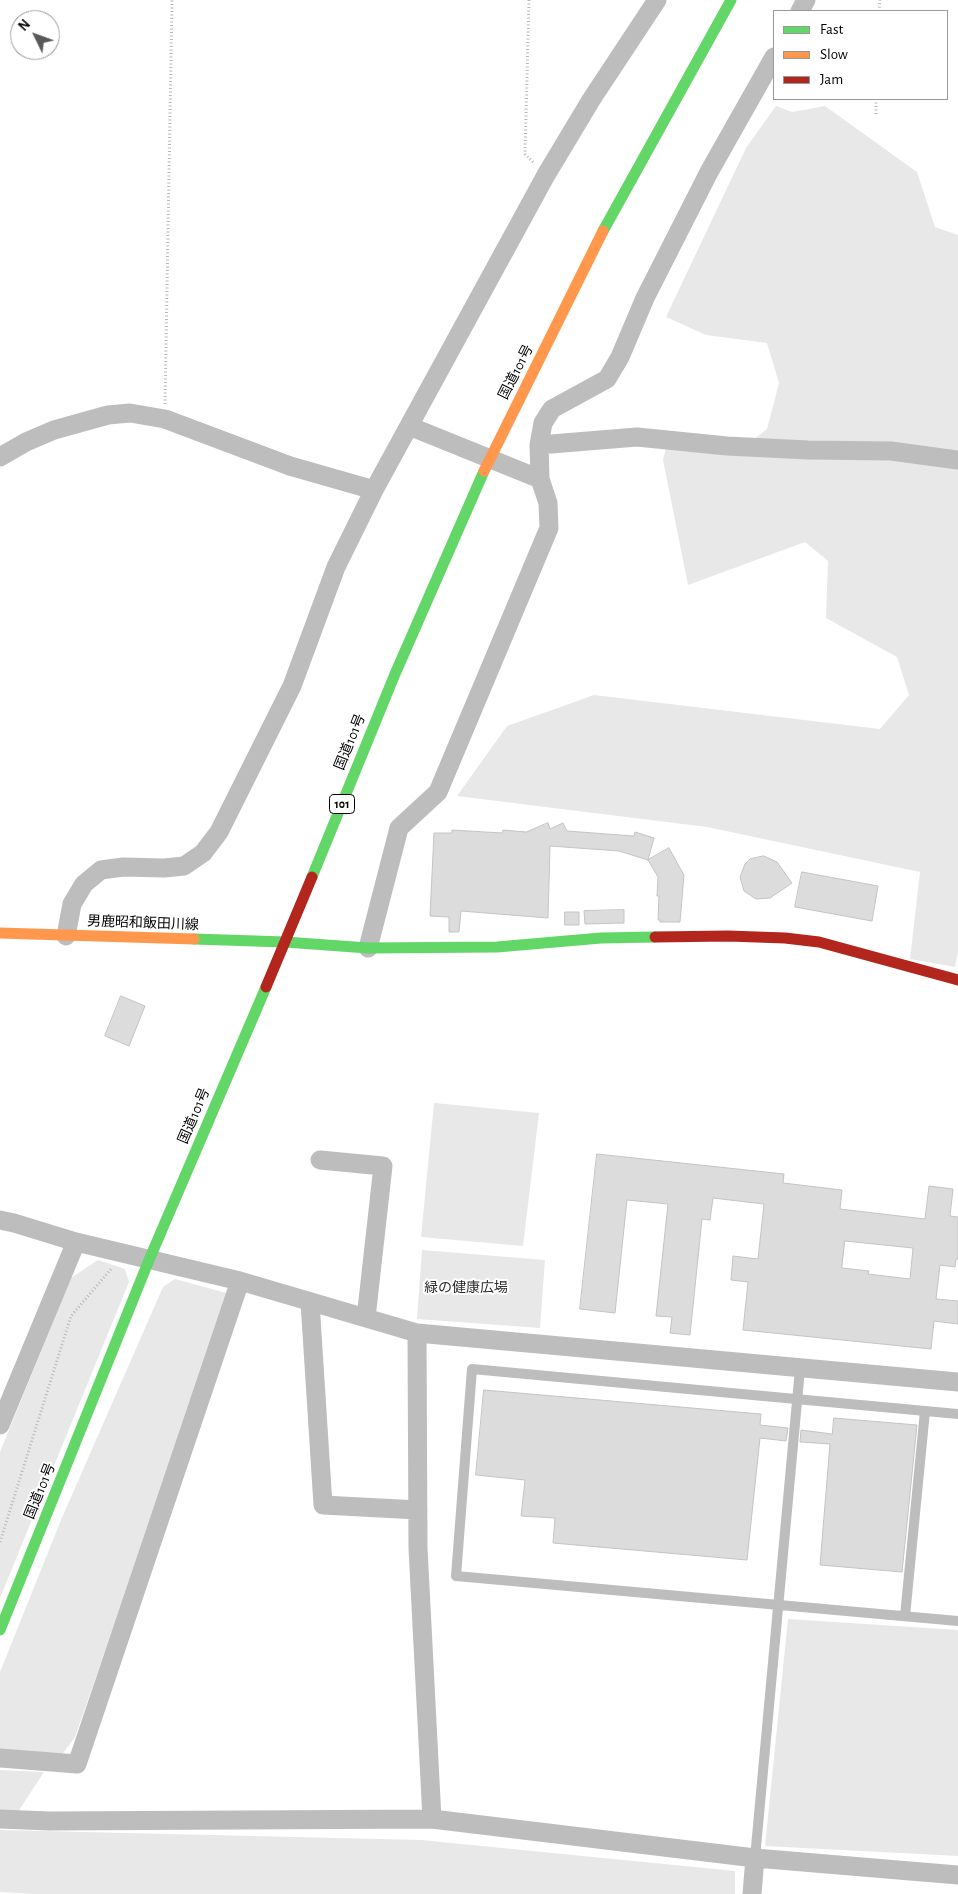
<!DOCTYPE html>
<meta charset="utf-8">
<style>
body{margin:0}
#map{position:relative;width:958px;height:1894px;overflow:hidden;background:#fff;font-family:"Alegreya Sans",sans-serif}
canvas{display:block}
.legend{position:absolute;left:773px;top:10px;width:175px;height:90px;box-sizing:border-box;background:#fff;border:1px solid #999;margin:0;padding:6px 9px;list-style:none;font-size:15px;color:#000}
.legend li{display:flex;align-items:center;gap:10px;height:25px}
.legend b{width:25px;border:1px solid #999}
.north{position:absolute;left:10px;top:10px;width:50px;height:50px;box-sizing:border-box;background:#fff;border:1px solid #999;border-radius:50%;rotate:312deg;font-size:14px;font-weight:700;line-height:20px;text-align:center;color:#000}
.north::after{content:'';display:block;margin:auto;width:18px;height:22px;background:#595959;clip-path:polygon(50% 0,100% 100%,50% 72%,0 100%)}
</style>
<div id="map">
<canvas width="958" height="1894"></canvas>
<ul class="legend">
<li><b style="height:6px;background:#63d668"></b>Fast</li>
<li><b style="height:6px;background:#ff974d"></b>Slow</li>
<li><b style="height:6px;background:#b3261e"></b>Jam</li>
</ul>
<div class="north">N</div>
</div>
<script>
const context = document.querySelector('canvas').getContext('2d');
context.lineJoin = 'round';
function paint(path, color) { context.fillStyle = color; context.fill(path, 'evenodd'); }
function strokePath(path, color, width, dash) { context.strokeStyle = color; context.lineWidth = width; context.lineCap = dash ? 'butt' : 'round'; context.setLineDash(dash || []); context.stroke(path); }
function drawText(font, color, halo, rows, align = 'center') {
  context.font = font + ' "Alegreya Sans","Noto Sans JP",sans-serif'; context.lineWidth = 4; context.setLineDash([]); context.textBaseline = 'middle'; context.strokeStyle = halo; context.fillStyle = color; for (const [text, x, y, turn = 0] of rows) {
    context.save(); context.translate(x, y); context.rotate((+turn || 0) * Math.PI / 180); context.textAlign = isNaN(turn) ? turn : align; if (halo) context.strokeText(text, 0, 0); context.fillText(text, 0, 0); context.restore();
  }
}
paint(new Path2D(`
 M776 106 792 112 825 106 917 172 935 227 958 235V952L955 967 910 959 920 872 707 827 457 796 507 726 594 695 880 729 909 695 897 657 826 618 828 561 805 542 688 585 663 460 670 431 753 440 767 429 779 383 767 343 706 335 666 317 746 148Z
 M434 1103 539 1113 523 1246 421 1237Z
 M422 1250 545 1260 540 1328 417 1319Z
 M98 1260 125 1269 129 1282 0 1598V1452L71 1278Z
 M175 1279 230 1294 75 1737 61 1756 0 1749V1672L61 1520 163 1287Z
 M788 1619 958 1630V1856L765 1846Z
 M0 1770 44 1772 16 1815H0Z
 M0 1830 421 1840 735 1871V1894H33L0 1892Z`), '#e8e8e8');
const building = new Path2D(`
 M548 823 550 829 563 823 567 831 634 836 635 832 654 838 648 860 619 851 550 846 548 918 461 911 459 932H449V917L430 916 434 833H452V830L502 833 503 830 526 832Z
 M669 848 684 875 680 922H660V920H658L659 896H657L658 877 648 860Z
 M764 856 777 862 792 883 770 898 756 899 744 891 740 877 745 864 750 859Z
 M802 872 878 886 872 921 795 907Z
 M624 910V923L585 924 584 911Z
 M565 912H579V925H565Z
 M121 996 145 1006 129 1046 105 1036Z
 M597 1154 784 1174 783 1183 842 1190 840 1209 925 1219 929 1186 953 1189 950 1216 958 1217V1259H956L955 1267 940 1265 936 1299 958 1301V1324L934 1321 931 1349 743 1330 748 1282 731 1280 733 1256 758 1259 764 1204 713 1198 710 1220 702 1219 690 1335 670 1333 672 1317 656 1316 668 1204 627 1200 615 1313 580 1309ZM845 1241 913 1248 910 1279 868 1274 869 1271 842 1268Z
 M484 1390 761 1414 760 1425 788 1428 786 1441 760 1438 747 1560 553 1543 555 1518 521 1516 525 1480 476 1475Z
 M834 1418 917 1425 902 1572 820 1565 830 1444 800 1442 801 1430 832 1434Z`);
paint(building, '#dcdcdc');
strokePath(building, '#c4c4c4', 1);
strokePath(new Path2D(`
 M529 0 525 154 534 163
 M879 11 880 0
 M876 114V99
 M165 404 172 0
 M0 1542 71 1316 112 1268`), '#b8b8b8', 3, [1, 2.5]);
strokePath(new Path2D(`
 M958 1414 472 1369 456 1576 958 1621
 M905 1616 925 1411
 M755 1858 800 1369`), '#bdbdbd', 10);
strokePath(new Path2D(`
 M800 11 806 0
 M409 426 540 479
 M539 445 637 437 727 446 808 450 891 451 958 460
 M0 457 26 442 54 430 108 415 130 413 165 419 290 466 374 490
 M66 936 72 904 84 884 101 870 123 867 164 868 184 866 203 853 219 832 292 686 336 567 374 490 546 175 591 100 657 0
 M368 948 399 828 438 792 549 528 548 503 540 479 539 445 543 423 552 409 607 379 620 357 645 298 709 172 774 57
 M320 1160 383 1166 366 1318
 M0 1220 14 1223 76 1242 240 1281 417 1333 958 1382
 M310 1302 323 1505 418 1510
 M417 1333 418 1548 432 1819
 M0 1425 76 1242
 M0 1758 77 1764 240 1281
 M0 1819 49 1821 432 1819 755 1858 958 1875
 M752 1894 755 1858`), '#bdbdbd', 19);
strokePath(new Path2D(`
 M603 231 731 0
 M312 877 395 674 484 471
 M194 939 285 942 368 948 497 947 601 938 655 937
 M0 1630 149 1260 266 987`), '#63d668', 11);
strokePath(new Path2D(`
 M484 471 603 231
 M0 933 194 939`), '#ff974d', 11);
strokePath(new Path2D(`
 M655 937 728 936 785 938 819 942 958 980
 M266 987 312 877`), '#b3261e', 11);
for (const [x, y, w] of [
 [342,804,25]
]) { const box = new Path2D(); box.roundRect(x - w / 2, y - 9.5, w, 19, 4); context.fillStyle = '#fff'; context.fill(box); strokePath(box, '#000', 1); }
drawText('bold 12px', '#000', null, [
 ["101",342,804]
]);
drawText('14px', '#000', '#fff', [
 ["国道101号",516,372,-63],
 ["国道101号",350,742,-68],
 ["男鹿昭和飯田川線",143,923,2],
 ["国道101号",194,1116,-67],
 ["国道101号",40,1491,-68]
]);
drawText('14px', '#2d2d2d', '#fff', [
 ["緑の健康広場",466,1288]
]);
</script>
